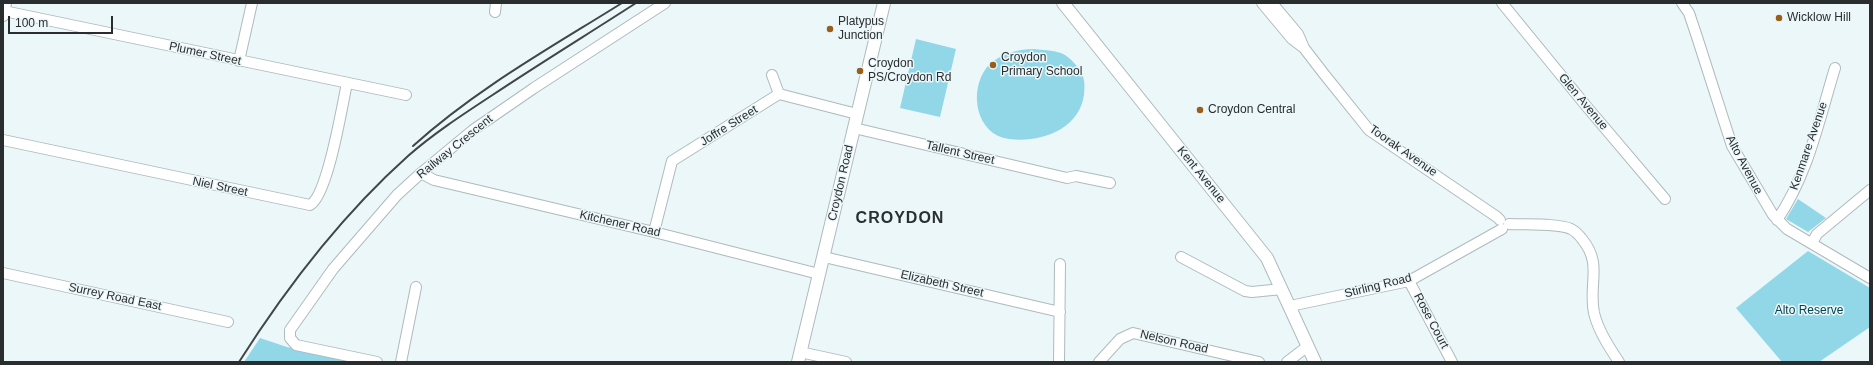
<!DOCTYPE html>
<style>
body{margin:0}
#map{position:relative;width:1873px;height:365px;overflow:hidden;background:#ecf7fa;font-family:Arial,sans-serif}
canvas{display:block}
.frame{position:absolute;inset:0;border:4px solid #292d2e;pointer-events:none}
.scale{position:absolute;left:8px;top:16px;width:105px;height:18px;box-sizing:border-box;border:2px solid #292d2e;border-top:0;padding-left:5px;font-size:12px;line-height:14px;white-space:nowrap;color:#292d2e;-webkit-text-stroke:3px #ecf7fa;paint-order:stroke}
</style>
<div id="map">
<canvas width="1873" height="365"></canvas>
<div class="frame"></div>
<div class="scale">100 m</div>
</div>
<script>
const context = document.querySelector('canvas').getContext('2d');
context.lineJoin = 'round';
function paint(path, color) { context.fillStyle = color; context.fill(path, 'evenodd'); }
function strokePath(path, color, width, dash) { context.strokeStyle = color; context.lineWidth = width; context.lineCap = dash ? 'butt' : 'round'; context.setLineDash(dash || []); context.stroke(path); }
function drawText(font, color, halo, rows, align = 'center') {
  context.font = font + ' Arial,sans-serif'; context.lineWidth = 3; context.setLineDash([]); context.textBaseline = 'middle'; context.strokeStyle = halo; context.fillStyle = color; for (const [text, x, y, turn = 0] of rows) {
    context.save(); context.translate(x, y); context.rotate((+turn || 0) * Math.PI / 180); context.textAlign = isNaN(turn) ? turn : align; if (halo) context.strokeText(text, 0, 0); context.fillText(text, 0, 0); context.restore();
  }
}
paint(new Path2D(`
 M916 39 956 49 940 117 900 108Z
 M1034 49C1043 50 1052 50 1061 53 1068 56 1074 62 1079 69 1085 77 1085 85 1084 95 1079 130 1040 143 1009 139 976 135 968 91 987 67 999 54 1017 49 1034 49Z
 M1798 199 1826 218 1808 232 1786 219Z
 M1808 251 1870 288V327L1819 362H1782L1736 308Z
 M260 338 287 347 357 362H244Z`), '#92d7e8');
const minor = new Path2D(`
 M1262 3 1292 39 1304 48
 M1272 3 1298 34 1304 48 1324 74 1369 130 1497 217 1500 220
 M1502 3 1587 107 1665 199
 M1682 3 1689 13 1697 37 1732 146 1773 215 1787 229 1870 278
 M4 11 406 95
 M495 12 496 3
 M239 61 252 3
 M772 75 779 94
 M854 128 1067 178 1076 176 1110 183
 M3 140 310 205C328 195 342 106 347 83
 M421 173 434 180 654 232 819 274
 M1777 220C1808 175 1819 120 1835 68
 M1509 224C1525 225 1558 223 1571 229 1575 231 1579 235 1582 239 1603 264 1588 284 1594 313 1598 330 1609 347 1619 362
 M654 232 672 161 779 94 857 114
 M1812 243 1817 234 1870 190
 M824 257 1060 312
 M1181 257 1245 291 1252 292 1282 289
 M3 273 228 322
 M1409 281 1452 362
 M1290 306 1409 281 1502 229
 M800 352 846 362
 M377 362 296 345 290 338V330L333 269 397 195 421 173 473 130 534 88 665 3
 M401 362 416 287
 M1059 362 1060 264
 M1099 362 1120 339 1133 333 1259 362
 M1287 362 1308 346`);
const major = new Path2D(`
 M1063 3 1267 258 1315 362
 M3 15 5 3
 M798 362 884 3`);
strokePath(minor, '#afbabc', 12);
strokePath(major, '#afbabc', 14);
strokePath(minor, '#fff', 10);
strokePath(major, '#fff', 12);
strokePath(new Path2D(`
 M413 146C476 89 550 48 622 3
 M239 362C286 288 342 215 408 156 433 134 462 115 491 96 539 64 588 34 636 3`), '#414647', 2);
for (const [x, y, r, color] of [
 [1779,18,4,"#985e1c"],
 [830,29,4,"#985e1c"],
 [993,65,4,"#985e1c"],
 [860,71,4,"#985e1c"],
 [1200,110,4,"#985e1c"]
]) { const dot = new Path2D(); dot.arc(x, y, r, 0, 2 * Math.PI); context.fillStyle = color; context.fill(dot); strokePath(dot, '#ecf7fa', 1.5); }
drawText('12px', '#292d2e', '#ecf7fa', [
 ["Wicklow Hill",1787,18],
 ["Platypus",838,22],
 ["Junction",838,36],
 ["Croydon",1001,58],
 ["Primary School",1001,72],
 ["Croydon",868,64],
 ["PS/Croydon Rd",868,78],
 ["Croydon Central",1208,110]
], 'left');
drawText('12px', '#292d2e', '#ecf7fa', [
 ["Plumer Street",205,54,12],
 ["Glen Avenue",1583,102,50],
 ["Joffre Street",729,126,-32],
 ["Kenmare Avenue",1809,146,-71],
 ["Railway Crescent",455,147,-39],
 ["Toorak Avenue",1403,151,35],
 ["Tallent Street",960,153,13],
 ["Alto Avenue",1744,165,62],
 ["Kent Avenue",1201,175,51],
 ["Croydon Road",841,183,-77],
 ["Niel Street",220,187,12],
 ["Kitchener Road",620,224,13],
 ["Elizabeth Street",942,284,13],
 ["Stirling Road",1378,286,-14],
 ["Surrey Road East",115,297,12],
 ["Rose Court",1431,321,62],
 ["Nelson Road",1174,342,13]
]);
drawText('12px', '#004450', '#ecf7fa', [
 ["Alto Reserve",1809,311]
]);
context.letterSpacing = '1px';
drawText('bold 16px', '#283032', '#ecf7fa', [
 ["CROYDON",900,219]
]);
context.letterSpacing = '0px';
</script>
